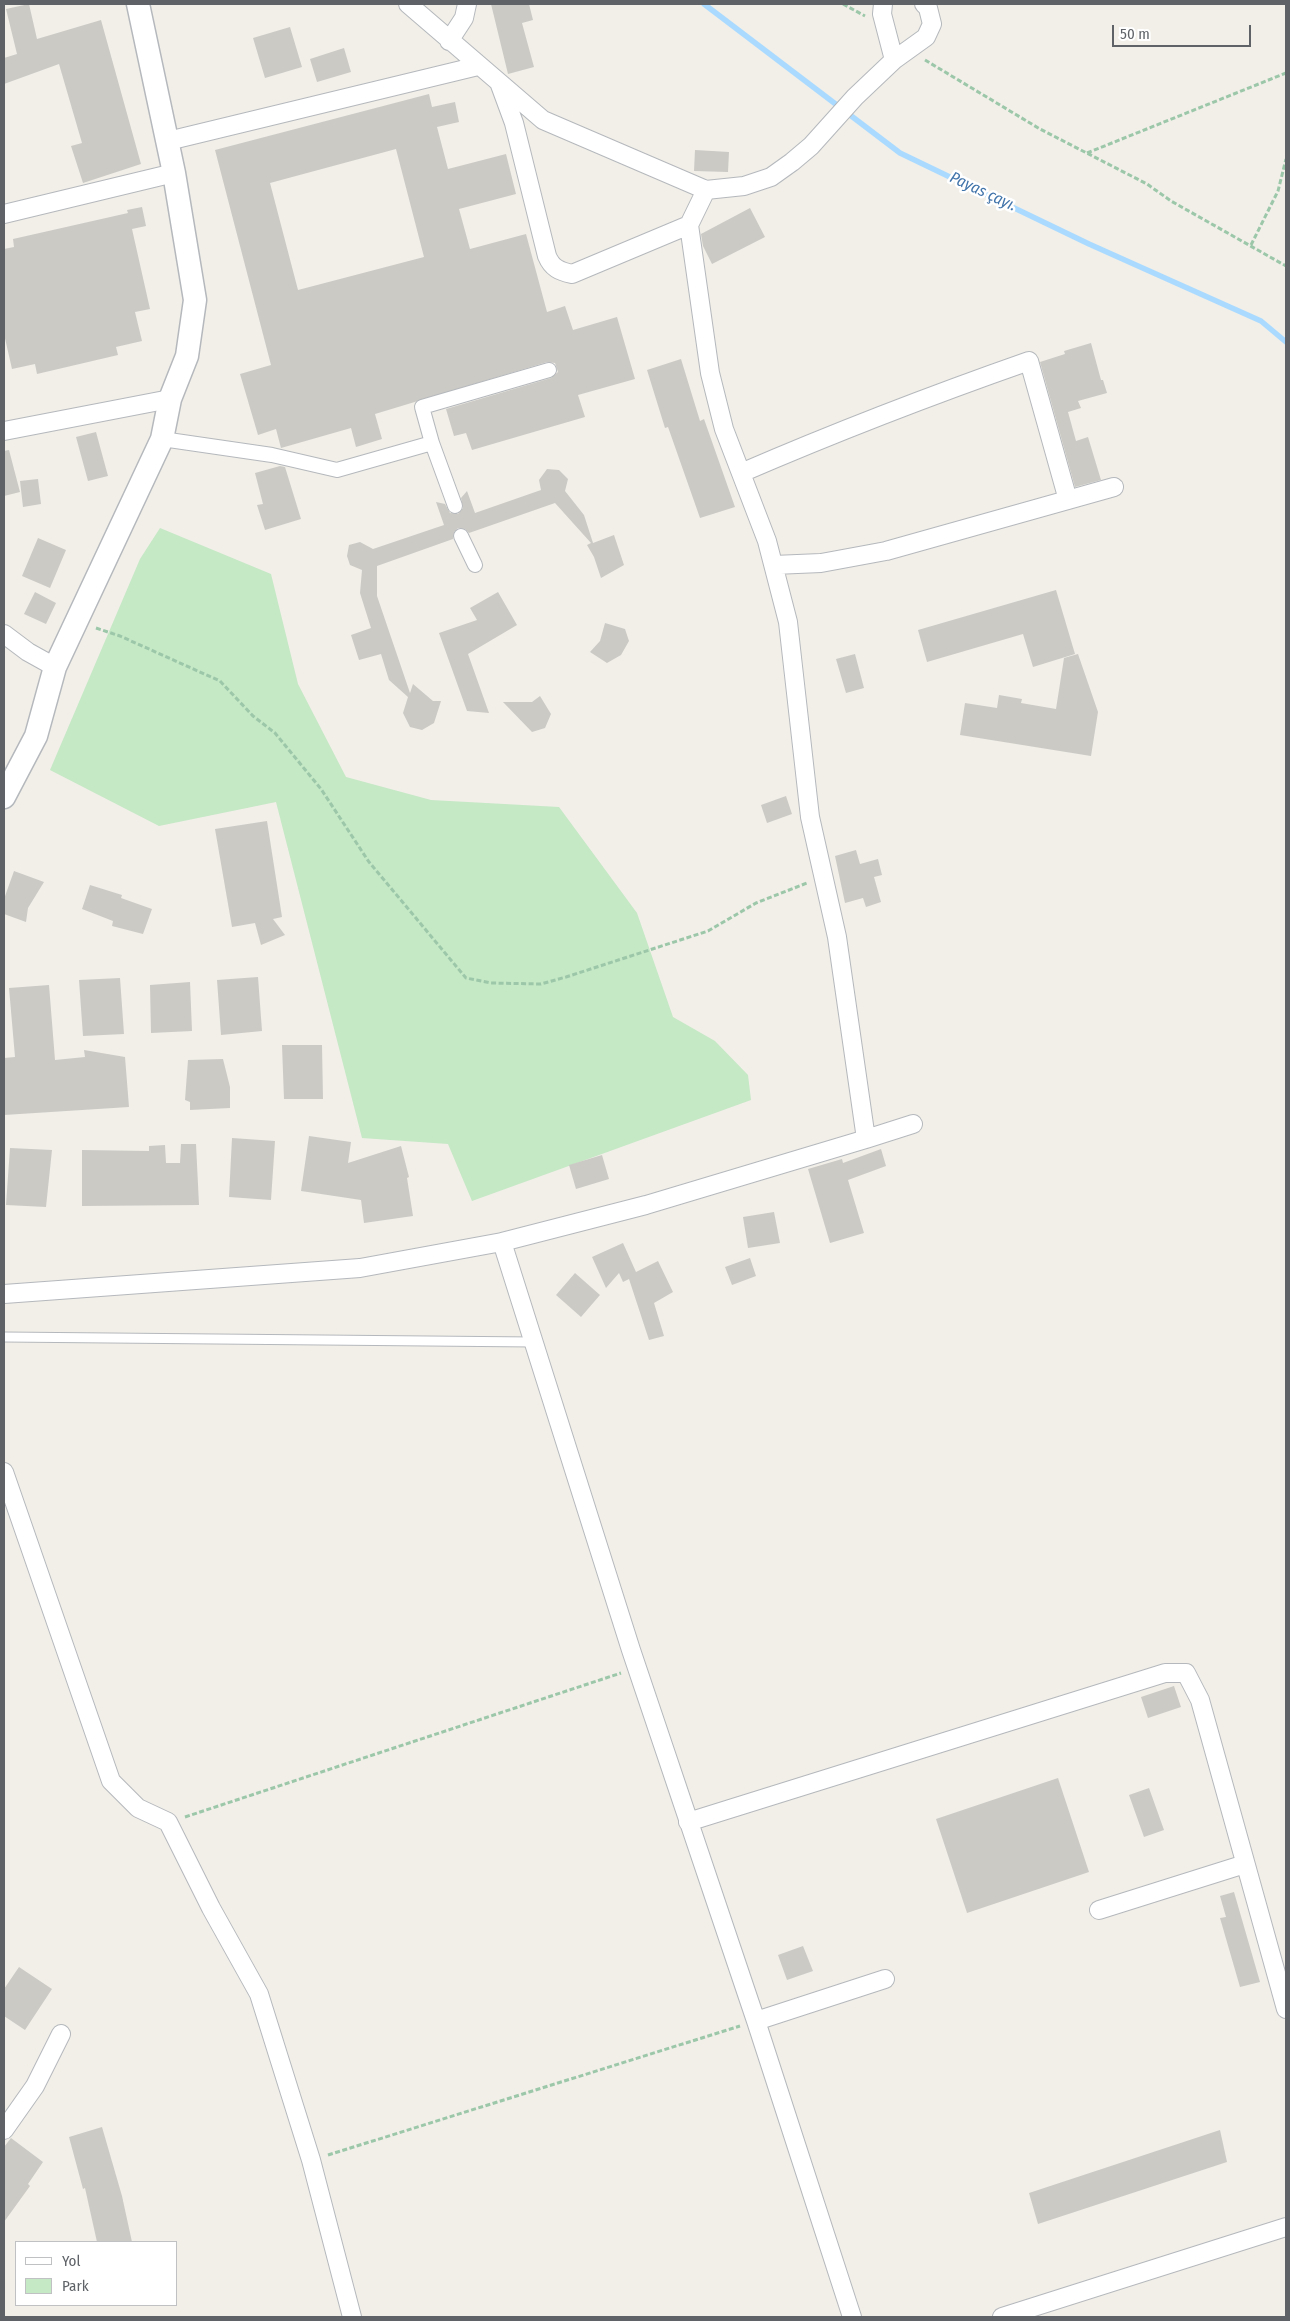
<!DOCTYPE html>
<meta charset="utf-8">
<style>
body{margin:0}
#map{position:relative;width:1290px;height:2321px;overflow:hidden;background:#f1efe8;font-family:"Fira Sans Condensed",sans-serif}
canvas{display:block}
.frame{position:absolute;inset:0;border:5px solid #5f6368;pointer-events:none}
.legend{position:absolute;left:15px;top:2241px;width:162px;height:65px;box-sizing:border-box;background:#fff;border:1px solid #bfc1c3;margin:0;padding:6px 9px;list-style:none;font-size:15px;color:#5f6368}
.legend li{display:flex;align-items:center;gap:10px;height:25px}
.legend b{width:25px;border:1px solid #bfc1c3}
.scale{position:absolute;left:1112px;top:25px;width:139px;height:22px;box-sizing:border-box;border:2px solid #5f6368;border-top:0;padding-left:6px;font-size:15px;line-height:18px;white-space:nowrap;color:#5f6368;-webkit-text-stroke:4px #fff;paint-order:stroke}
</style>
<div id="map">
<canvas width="1290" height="2321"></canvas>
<div class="frame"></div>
<ul class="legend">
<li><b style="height:6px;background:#fff"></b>Yol</li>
<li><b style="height:14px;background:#c5e8c5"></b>Park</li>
</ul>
<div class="scale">50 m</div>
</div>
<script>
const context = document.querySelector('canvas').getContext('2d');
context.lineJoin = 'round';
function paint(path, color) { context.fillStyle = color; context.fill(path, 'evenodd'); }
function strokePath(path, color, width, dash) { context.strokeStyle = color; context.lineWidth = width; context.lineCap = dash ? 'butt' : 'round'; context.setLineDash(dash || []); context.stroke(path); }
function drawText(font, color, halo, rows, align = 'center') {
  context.font = font + ' "Fira Sans Condensed",sans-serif'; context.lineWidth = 5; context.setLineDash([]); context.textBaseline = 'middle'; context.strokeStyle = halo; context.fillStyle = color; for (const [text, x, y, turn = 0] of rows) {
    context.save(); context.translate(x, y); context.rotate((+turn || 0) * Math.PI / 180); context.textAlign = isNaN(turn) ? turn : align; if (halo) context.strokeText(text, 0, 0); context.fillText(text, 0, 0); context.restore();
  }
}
paint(new Path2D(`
 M160 528 271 574 298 684 346 777 431 800 559 807 637 913 673 1017 715 1041 748 1075 751 1100 472 1201 448 1144 362 1138 276 802 159 826 50 770 140 559Z`), '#c5e8c5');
strokePath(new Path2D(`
 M704 4 900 153 1089 244 1261 321 1286 342`), '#aadaff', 5.5);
paint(new Path2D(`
 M29 4 37 39 101 20 141 164 83 183 71 146 82 143 59 64 4 84V58L17 54 6 9Z
 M491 4H529L533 20 522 23 534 67 508 74Z
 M290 27 302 67 265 78 253 38Z
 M344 48 351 72 317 82 310 59Z
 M429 94 432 107 455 102 459 122 437 127 448 169 506 154 516 194 459 209 470 249 526 234 547 312 565 306 573 330 617 317 635 379 578 395 585 417 472 450 466 433 454 436 446 409 551 378 558 372 555 363 547 362 375 414 382 439 356 447 351 428 281 448 276 429 258 435 240 374 271 365 215 150ZM396 149 424 257 298 290 270 183Z
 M695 150 729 152 728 172 694 171Z
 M142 207 146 226 132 229 150 309 135 312 142 341 116 347 118 355 37 374 35 364 12 369 4 334V249L14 247 13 239 128 213 127 210Z
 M750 208 765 237 712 264 703 246 701 234Z
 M1091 343 1101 380H1103L1107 393 1078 401 1081 408 1068 412 1076 441 1088 437 1101 480 1075 487 1040 362 1065 354 1064 351Z
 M681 359 700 421 704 419 735 507 700 518 668 427 665 428 647 370Z
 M96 432 108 476 88 481 76 437Z
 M9 450 20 492 4 496V451Z
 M280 466 285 467 301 519 265 530 257 505 263 504 255 473Z
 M547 469 559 470 568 479 565 491 584 515 593 543 614 535 624 565 601 578 594 557 587 545 591 543 555 503 469 533 465 529 458 528 454 532 453 539 377 566V596L410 693 413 684 433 701H441L434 723 422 730 410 727 403 713 408 697 389 680 381 654 359 660 351 635 371 628 360 593 362 570 350 565 347 556 349 545 360 542 373 549 444 525 436 502 445 504 450 513 458 514 463 508 461 498 467 491 475 513 541 490 539 480Z
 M38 479 41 504 23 507 20 481Z
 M38 538 66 550 50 588 22 576Z
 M1056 590 1075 654 1033 667 1023 634 927 662 918 630Z
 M35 592 56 603 46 624 24 614Z
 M498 592 517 625 468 654 489 713 467 711 439 633 477 620 470 608Z
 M605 623 625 629 629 641 621 655 607 663 590 652 600 641Z
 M855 654 864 688 846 693 836 659Z
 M1078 654 1098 712 1091 756 960 735 965 703 997 708 999 695 1022 699 1021 703 1056 709 1064 658Z
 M540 696 551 714 545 728 532 732 503 702H532Z
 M786 796 792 814 767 823 761 805Z
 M267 821 282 917 273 919 285 935 261 945 255 923 232 927 215 829Z
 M856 850 860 864 878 859 882 875 874 877 881 902 866 907 863 898 845 903 835 856Z
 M14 871 44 882 28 908 26 922 4 914V899Z
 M90 885 122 895 121 898 152 909 143 934 112 926 113 921 82 909Z
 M258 977 262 1031 221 1035 217 980Z
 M120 978 124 1034 83 1036 79 980Z
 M190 982 192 1031 151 1033 150 985Z
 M49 985 55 1060 85 1057 84 1050 125 1057 129 1107 4 1115V1058L15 1057 9 988Z
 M282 1045H322L323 1099H284Z
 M223 1059 230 1087V1108L190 1110V1102L185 1100 188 1060Z
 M309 1136 351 1142 348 1163 401 1146 409 1177 407 1178 413 1216 364 1223 361 1200 301 1191Z
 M232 1138 275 1141 271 1200 229 1197Z
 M181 1144H196L199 1205 82 1206V1150L149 1151V1146L165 1145 166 1163H180Z
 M10 1148 52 1150 46 1207 6 1205Z
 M881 1149 886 1166 848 1180 864 1233 830 1243 808 1169 842 1159 843 1163Z
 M602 1155 609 1179 576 1189 569 1165Z
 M774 1212 780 1243 748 1248 743 1217Z
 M623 1243 636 1272 658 1261 673 1292 654 1303 664 1336 649 1340 629 1279 623 1282 619 1273 606 1288 592 1257Z
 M750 1258 756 1276 732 1285 725 1267Z
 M575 1273 600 1295 581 1317 556 1295Z
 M1174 1686 1181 1707 1148 1718 1141 1697Z
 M1058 1778 1089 1872 967 1913 936 1819Z
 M1149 1788 1164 1830 1144 1837 1129 1795Z
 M1234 1892 1260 1982 1240 1987 1220 1918 1226 1917 1220 1896Z
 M803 1946 813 1971 787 1980 778 1955Z
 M19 1967 52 1989 25 2030 4 2016V1989Z
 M102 2127 122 2196 132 2242H97L85 2188 83 2189 69 2137Z
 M1220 2130 1227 2162 1038 2224 1029 2193Z
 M11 2138 43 2162 28 2184 30 2186 4 2222V2147Z`), '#cccac5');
const service = new Path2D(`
 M4 1337 534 1342`);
const pedestrian = new Path2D(`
 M162 439 272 455 337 470 432 443 455 506
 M432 443 422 407 549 370
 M461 536 475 565`);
const minor = new Path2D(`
 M408 4 543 120 706 190 744 186 771 177 792 162 811 146 855 97 894 60 926 37 932 24 928 8 924 4
 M883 4 882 14 894 60
 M449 41 464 18 467 4
 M500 85 514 123 547 256C552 268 559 271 572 274L689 225 706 190
 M168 141 478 66
 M4 214 174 173
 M4 431 170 399
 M741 473C836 432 932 395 1029 361L1068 500
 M774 565 821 563 886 551 1114 487
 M4 634 28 652 55 667
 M866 1139 913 1124
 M502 1242 646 1205 866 1139 837 937 810 817 788 622 767 541 724 429 710 373 689 225
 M4 1294 360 1268 502 1242 631 1650 756 2021 852 2317
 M4 1472 111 1781 138 1808 168 1822 211 1908 259 1994 311 2160 352 2317
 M688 1822 1165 1673H1186L1200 1700 1286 2009
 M1099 1910 1245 1864
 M756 2021 885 1979
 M4 2130 35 2086 61 2034
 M1002 2317 1286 2227`);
const tertiary = new Path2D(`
 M4 797 36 736 55 667 162 439 170 399 187 356 195 300 174 173 138 4`);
strokePath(service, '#b5b8bc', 11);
strokePath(pedestrian, '#b5b8bc', 16);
strokePath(minor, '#b5b8bc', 20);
strokePath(tertiary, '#b5b8bc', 25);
strokePath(new Path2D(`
 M843 4 865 16
 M925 60 1040 129 1147 184 1171 201 1286 266
 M1087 153 1286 73
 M1251 245 1278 191 1286 159
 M96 628 120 636 220 681 253 716 275 733 321 789 369 862 466 978 491 983 541 984 566 977 708 931 756 903 807 883
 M185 1817 621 1673
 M328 2155 740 2026`), '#9cc7a9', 3, [5, 2.5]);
strokePath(service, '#fff', 9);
strokePath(pedestrian, '#fff', 14);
strokePath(minor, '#fff', 18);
strokePath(tertiary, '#fff', 22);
drawText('italic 16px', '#4174aa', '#fff', [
 ["Payas çayı.",983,192,25]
]);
</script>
